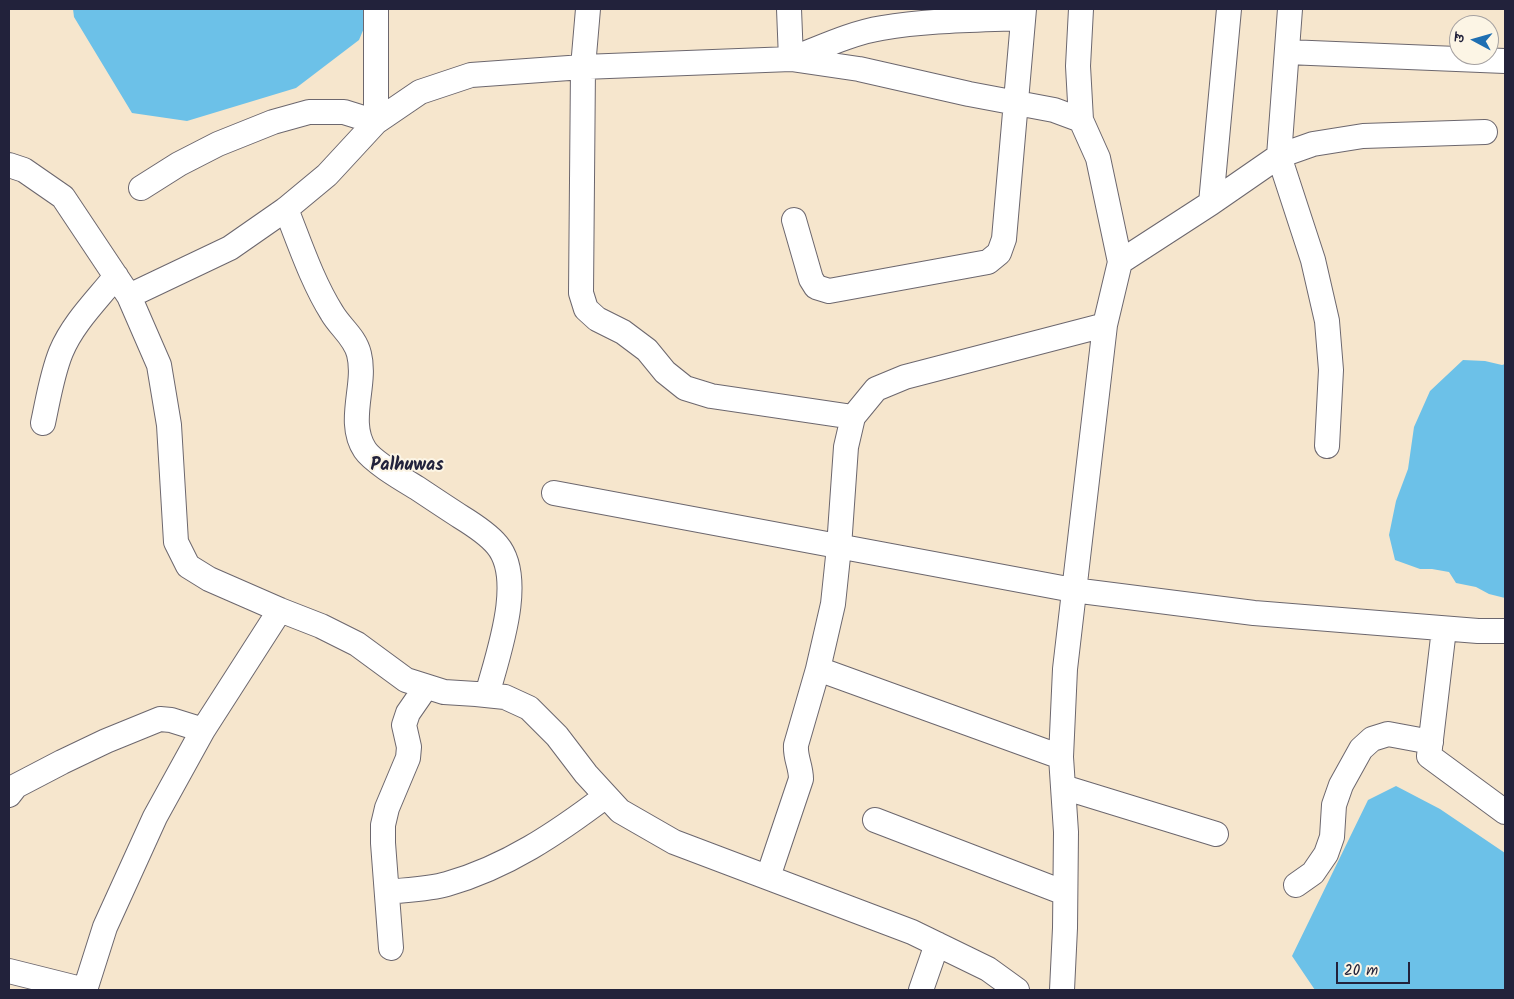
<!DOCTYPE html>
<meta charset="utf-8">
<style>
body{margin:0}
#map{position:relative;width:1514px;height:999px;overflow:hidden;background:#f6e6cd;font-family:Kalam,"Playpen Sans Deva",sans-serif}
canvas{display:block}
.frame{position:absolute;inset:0;border:10px solid #22223b;pointer-events:none}
.north{position:absolute;left:1449px;top:15px;width:50px;height:50px;box-sizing:border-box;background:#fcf5e5;border:1px solid #a5a1a1;border-radius:50%;rotate:276deg;font-size:14px;font-weight:700;line-height:20px;text-align:center;color:#22223b}
.north::after{content:'';display:block;margin:auto;width:18px;height:22px;background:#1f6fb2;clip-path:polygon(50% 0,100% 100%,50% 72%,0 100%)}
.scale{position:absolute;left:1336px;top:962px;width:74px;height:22px;box-sizing:border-box;border:2px solid #22223b;border-top:0;padding-left:6px;font-size:15px;line-height:18px;white-space:nowrap;color:#22223b;-webkit-text-stroke:4px #fcf5e5;paint-order:stroke}
</style>
<div id="map">
<canvas width="1514" height="999"></canvas>
<div class="frame"></div>
<div class="north">उ</div>
<div class="scale">20 m</div>
</div>
<script>
const context = document.querySelector('canvas').getContext('2d');
context.lineJoin = 'round';
function paint(path, color) { context.fillStyle = color; context.fill(path, 'evenodd'); }
function strokePath(path, color, width, dash) { context.strokeStyle = color; context.lineWidth = width; context.lineCap = dash ? 'butt' : 'round'; context.setLineDash(dash || []); context.stroke(path); }
function drawText(font, color, halo, rows, align = 'center') {
  context.font = font + ' Kalam,sans-serif'; context.lineWidth = 4; context.setLineDash([]); context.textBaseline = 'middle'; context.strokeStyle = halo; context.fillStyle = color; for (const [text, x, y, turn = 0] of rows) {
    context.save(); context.translate(x, y); context.rotate((+turn || 0) * Math.PI / 180); context.textAlign = isNaN(turn) ? turn : align; if (halo) context.strokeText(text, 0, 0); context.fillText(text, 0, 0); context.restore();
  }
}
paint(new Path2D(`
 M73 9H372L359 40 296 88 187 121 132 113 74 17Z
 M1463 360 1485 361 1502 365 1505 364V598L1489 594 1476 587 1456 583 1449 572 1432 569H1420L1395 560 1389 535 1396 501 1408 469 1414 427 1430 391Z
 M1396 786 1440 809 1505 853V990H1315L1292 956 1368 800Z`), '#6cc1e8');
const minor = new Path2D(`
 M588 9 583 67 581 293 586 309 597 319 623 332 647 350 665 372 685 388 711 396 853 417 876 389 905 377 1105 325
 M789 9 791 59C820 48 851 33 882 28 928 20 976 20 1023 18
 M1290 9 1279 156 1313 260 1327 321 1331 370 1327 446
 M1287 52 1505 61
 M9 165 24 170 63 197 129 296 159 365 169 425 176 542 188 566 209 579 280 610 321 626 357 644 406 680 444 692 476 694 505 697 529 708 557 736 586 774 620 811 674 842 912 932 988 969 1017 990
 M141 188 179 164 218 144 273 122 309 112H344L376 122V9
 M1211 203 1229 9
 M286 209C300 244 312 281 332 313 340 327 355 337 359 354 367 385 346 421 365 450 373 462 404 480 417 488 432 498 447 508 461 517 474 525 488 534 497 545 526 579 497 657 487 695
 M794 220 811 279 816 287 829 291 988 262 999 253 1004 239 1024 9
 M1120 262 1211 203 1279 156 1313 144 1363 136 1485 132
 M129 296 230 248 286 209 327 175 376 122 420 92 471 75 583 67 791 59 859 69 969 94 1054 110 1081 120
 M853 417 846 447 839 547 833 604 818 669 1061 757
 M43 423C48 400 52 374 61 352 73 323 97 300 116 276
 M554 493 1073 590 1254 613 1478 631H1505
 M1444 629 1429 756 1505 812
 M1063 787 1216 834
 M9 795 16 786 62 762 106 741 160 719 171 720 203 730
 M875 820 1065 893
 M768 877 801 779C801 766 795 758 796 745L818 669
 M1296 885 1313 873 1326 854 1332 837 1334 805 1341 785 1361 749 1372 739 1388 734 1431 742
 M387 892C405 890 430 889 447 884 507 867 557 833 606 796
 M391 948 383 843V825L387 808 408 758 409 747 404 725 408 713 426 687
 M9 971 85 990
 M85 990 105 927 155 817 203 730 280 610
 M921 990 937 944
 M1062 990 1065 928 1066 832 1061 757 1065 669 1105 325 1120 262 1098 158 1081 120 1078 66 1081 9`);
strokePath(minor, '#6c676e', 26);
strokePath(minor, '#fff', 24);
drawText('bold 18px', '#22223b', '#fcf5e5', [
 ["Palhuwas",407,467]
]);
</script>
